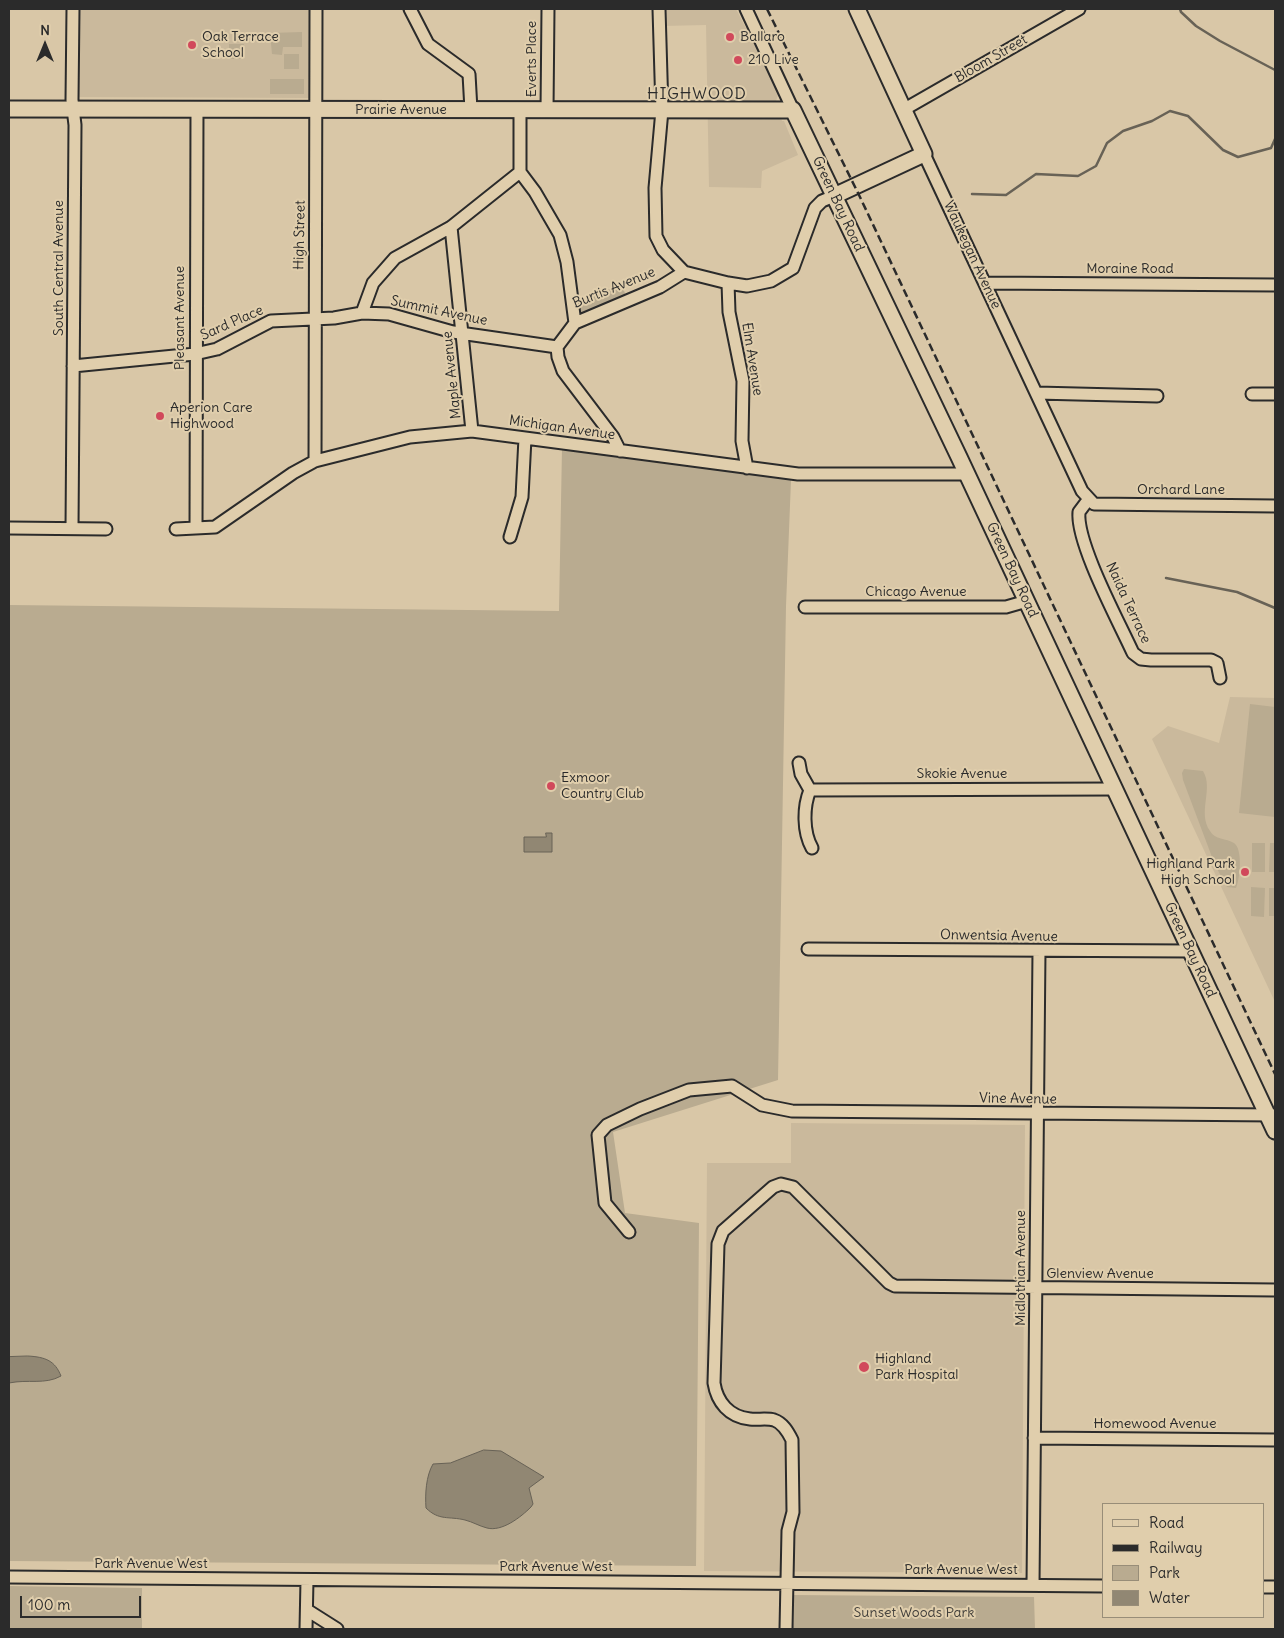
<!DOCTYPE html>
<style>
body{margin:0}
#map{position:relative;width:1284px;height:1638px;overflow:hidden;background:#d9c7a7;font-family:Delius,sans-serif}
canvas{display:block}
.frame{position:absolute;inset:0;border:10px solid #2b2b2b;pointer-events:none}
.legend{position:absolute;left:1102px;top:1503px;width:162px;height:115px;box-sizing:border-box;background:#e0ceac;border:1px solid #988d78;margin:0;padding:6px 9px;list-style:none;font-size:15px;color:#2b2b2b}
.legend li{display:flex;align-items:center;gap:10px;height:25px}
.legend b{width:25px;border:1px solid #988d78}
.north{position:absolute;left:20px;top:20px;width:50px;height:50px;-webkit-text-stroke:4px #e0ceac;paint-order:stroke;rotate:0deg;font-size:14px;font-weight:700;line-height:20px;text-align:center;color:#2b2b2b}
.north::after{content:'';display:block;margin:auto;width:18px;height:22px;background:#2b2b2b;clip-path:polygon(50% 0,100% 100%,50% 72%,0 100%)}
.scale{position:absolute;left:20px;top:1596px;width:121px;height:22px;box-sizing:border-box;border:2px solid #2b2b2b;border-top:0;padding-left:6px;font-size:15px;line-height:18px;white-space:nowrap;color:#2b2b2b;-webkit-text-stroke:4px #e0ceac;paint-order:stroke}
</style>
<div id="map">
<canvas width="1284" height="1638"></canvas>
<div class="frame"></div>
<ul class="legend">
<li><b style="height:6px;background:#e0ceac"></b>Road</li>
<li><b style="height:6px;background:#2b2b2b"></b>Railway</li>
<li><b style="height:14px;background:#b9ab90"></b>Park</li>
<li><b style="height:14px;background:#918773"></b>Water</li>
</ul>
<div class="north">N</div>
<div class="scale">100 m</div>
</div>
<script>
const context = document.querySelector('canvas').getContext('2d');
context.lineJoin = 'round';
function paint(path, color) { context.fillStyle = color; context.fill(path, 'evenodd'); }
function strokePath(path, color, width, dash) { context.strokeStyle = color; context.lineWidth = width; context.lineCap = dash ? 'butt' : 'round'; context.setLineDash(dash || []); context.stroke(path); }
function drawText(font, color, halo, rows, align = 'center') {
  context.font = font + ' Delius,sans-serif'; context.lineWidth = 4; context.setLineDash([]); context.textBaseline = 'middle'; context.strokeStyle = halo; context.fillStyle = color; for (const [text, x, y, turn = 0] of rows) {
    context.save(); context.translate(x, y); context.rotate((+turn || 0) * Math.PI / 180); context.textAlign = isNaN(turn) ? turn : align; if (halo) context.strokeText(text, 0, 0); context.fillText(text, 0, 0); context.restore();
  }
}
paint(new Path2D(`
 M76 9H309V98L75 97Z
 M661 9H736L779 92 776 101 782 121H784L798 155 762 171 761 188 709 187 706 25 662 26Z
 M1230 697 1275 698V1002L1152 739 1168 726 1219 743Z
 M791 1123 1025 1125 1022 1573 704 1571 707 1163H791Z`), '#cab99c');
paint(new Path2D(`
 M302 32V47H283L282 55 272 54 270 33Z
 M229 44H244V59H229Z
 M284 54H299V69H284Z
 M270 79H304V94H270Z
 M622 285 627 299 582 315 577 313 573 301Z
 M562 448 791 480 786 606 778 1080 613 1132 625 1213 699 1223 696 1566 9 1561V605L559 611Z
 M1250 704 1275 707V817L1239 813Z
 M1184 769 1203 771C1214 789 1197 812 1210 831 1215 840 1226 838 1234 843 1243 849 1240 879 1236 888L1227 887 1215 865 1183 780 1182 773Z
 M1252 843H1265V872H1252Z
 M1270 843H1275V872H1269Z
 M1251 887 1265 888 1264 917 1251 916Z
 M1269 888H1275V916H1269Z
 M9 1586 142 1588V1629H9Z
 M794 1595 1034 1597 1035 1629H793Z`), '#b9ab90');
const water = new Path2D(`
 M546 833H552V852H524V837H546Z
 M28 1356C46 1357 55 1361 61 1376 45 1385 28 1379 9 1383V1357Z
 M484 1450 501 1451 544 1477 529 1488 533 1504 531 1507C521 1517 502 1532 487 1528 479 1526 473 1522 465 1520 449 1516 439 1521 426 1508 425 1494 426 1476 433 1464L450 1463Z`);
paint(water, '#918773');
strokePath(water, '#686256', 1);
strokePath(new Path2D(`
 M1180 9 1181 12 1196 26 1220 41 1275 70
 M972 194 1006 195 1036 174 1078 176 1096 166 1107 143 1123 131 1152 121 1170 111 1188 116 1223 150 1238 157 1271 148 1275 139
 M1166 578 1237 592 1275 608`), '#686256', 2.5);
const minor = new Path2D(`
 M410 9 428 44 469 74 471 110
 M659 9 662 110 655 188 656 236 663 250 684 272
 M746 9 793 110
 M520 110V172L535 192 560 235 567 262 575 323 660 287 684 272 728 283 747 286 771 281 793 268 815 208 822 201 834 196
 M547 110 548 9
 M903 110 1079 9
 M924 154 1082 491 1094 504 1275 506
 M451 227 472 431
 M728 283 729 312 743 381 742 441 747 468
 M985 283 1275 285
 M362 313 373 283 395 258 451 227 520 172
 M575 323 557 347 558 357 563 371 613 437 620 451
 M73 366 195 354 217 349 271 321 334 318 362 313 389 314 453 332 557 347
 M1037 393 1157 396
 M1252 394H1275
 M315 461 316 9
 M1088 500 1079 512C1076 543 1119 622 1133 653L1141 659 1151 660H1211L1217 663 1220 678
 M9 528 106 529
 M72 528 75 125 72 100 73 9
 M196 528 197 109
 M176 529 215 527 293 473 315 461 410 437 472 431 798 474H966
 M510 537 522 497 525 438
 M805 607H1006L1027 601
 M799 763 801 774 810 790
 M810 790 1115 789
 M810 790C803 807 803 832 812 848
 M808 949 1189 951
 M629 1232 605 1203 598 1135 607 1125 640 1109 689 1090 732 1086 762 1105 792 1111 1275 1115
 M1034 1438 1275 1440
 M9 1577 1103 1586
 M1033 1585 1039 951
 M1263 1587H1275
 M307 1610 337 1629
 M306 1629 307 1580
 M786 1629 788 1531 793 1512 792 1440C788 1432 783 1423 774 1420 767 1418 757 1420 750 1419 729 1417 717 1402 714 1383L718 1244 723 1231 773 1187 781 1184 793 1187 889 1283 895 1286 1275 1290`);
const major = new Path2D(`
 M9 109 793 110 959 457 1275 1131
 M834 196 924 154 857 9`);
strokePath(minor, '#2b2b2b', 15);
strokePath(major, '#2b2b2b', 19);
strokePath(minor, '#e0ceac', 11);
strokePath(major, '#e0ceac', 15);
strokePath(new Path2D(`
 M767 9 859 195 1275 1074`), '#2b2b2b', 2.5, [8, 4]);
for (const [x, y, r, color] of [
 [730,37,5,"#d1495b"],
 [192,45,5,"#d1495b"],
 [738,60,5,"#d1495b"],
 [160,416,5,"#d1495b"],
 [551,786,5,"#d1495b"],
 [1245,872,5,"#d1495b"],
 [864,1367,6,"#d1495b"]
]) { const dot = new Path2D(); dot.arc(x, y, r, 0, 2 * Math.PI); context.fillStyle = color; context.fill(dot); strokePath(dot, '#e0ceac', 2); }
drawText('14px', '#2b2b2b', '#e0ceac', [
 ["Oak Terrace",202,37],
 ["School",202,53],
 ["Ballaro",740,37],
 ["210 Live",748,60],
 ["Aperion Care",170,408],
 ["Highwood",170,424],
 ["Exmoor",561,778],
 ["Country Club",561,794],
 ["Highland Park",1235,864,"right"],
 ["High School",1235,880,"right"],
 ["Highland",875,1359],
 ["Park Hospital",875,1375]
], 'left');
drawText('14px', '#2b2b2b', '#e0ceac', [
 ["Everts Place",532,59,-90],
 ["Bloom Street",991,59,-30],
 ["Prairie Avenue",401,110],
 ["Green Bay Road",838,204,65],
 ["High Street",300,235,-89],
 ["Waukegan Avenue",972,255,65],
 ["South Central Avenue",59,268,-90],
 ["Moraine Road",1130,269],
 ["Burtis Avenue",614,288,-22],
 ["Summit Avenue",439,311,12],
 ["Pleasant Avenue",180,318,-90],
 ["Sard Place",232,323,-24],
 ["Elm Avenue",752,359,81],
 ["Maple Avenue",452,375,-96],
 ["Michigan Avenue",562,428,8],
 ["Orchard Lane",1181,490],
 ["Green Bay Road",1012,570,65],
 ["Chicago Avenue",916,592],
 ["Naida Terrace",1128,603,65],
 ["Skokie Avenue",962,774],
 ["Onwentsia Avenue",999,936,1],
 ["Green Bay Road",1190,950,65],
 ["Vine Avenue",1018,1099,1],
 ["Midlothian Avenue",1021,1268,-90],
 ["Glenview Avenue",1100,1274],
 ["Homewood Avenue",1155,1424],
 ["Park Avenue West",151,1564],
 ["Park Avenue West",556,1567],
 ["Park Avenue West",961,1570]
]);
drawText('14px', '#403e3a', '#e0ceac', [
 ["Sunset Woods Park",914,1613]
]);
context.letterSpacing = '1px';
drawText('16px', '#2b2b2b', '#e0ceac', [
 ["HIGHWOOD",697,94]
]);
context.letterSpacing = '0px';
</script>
